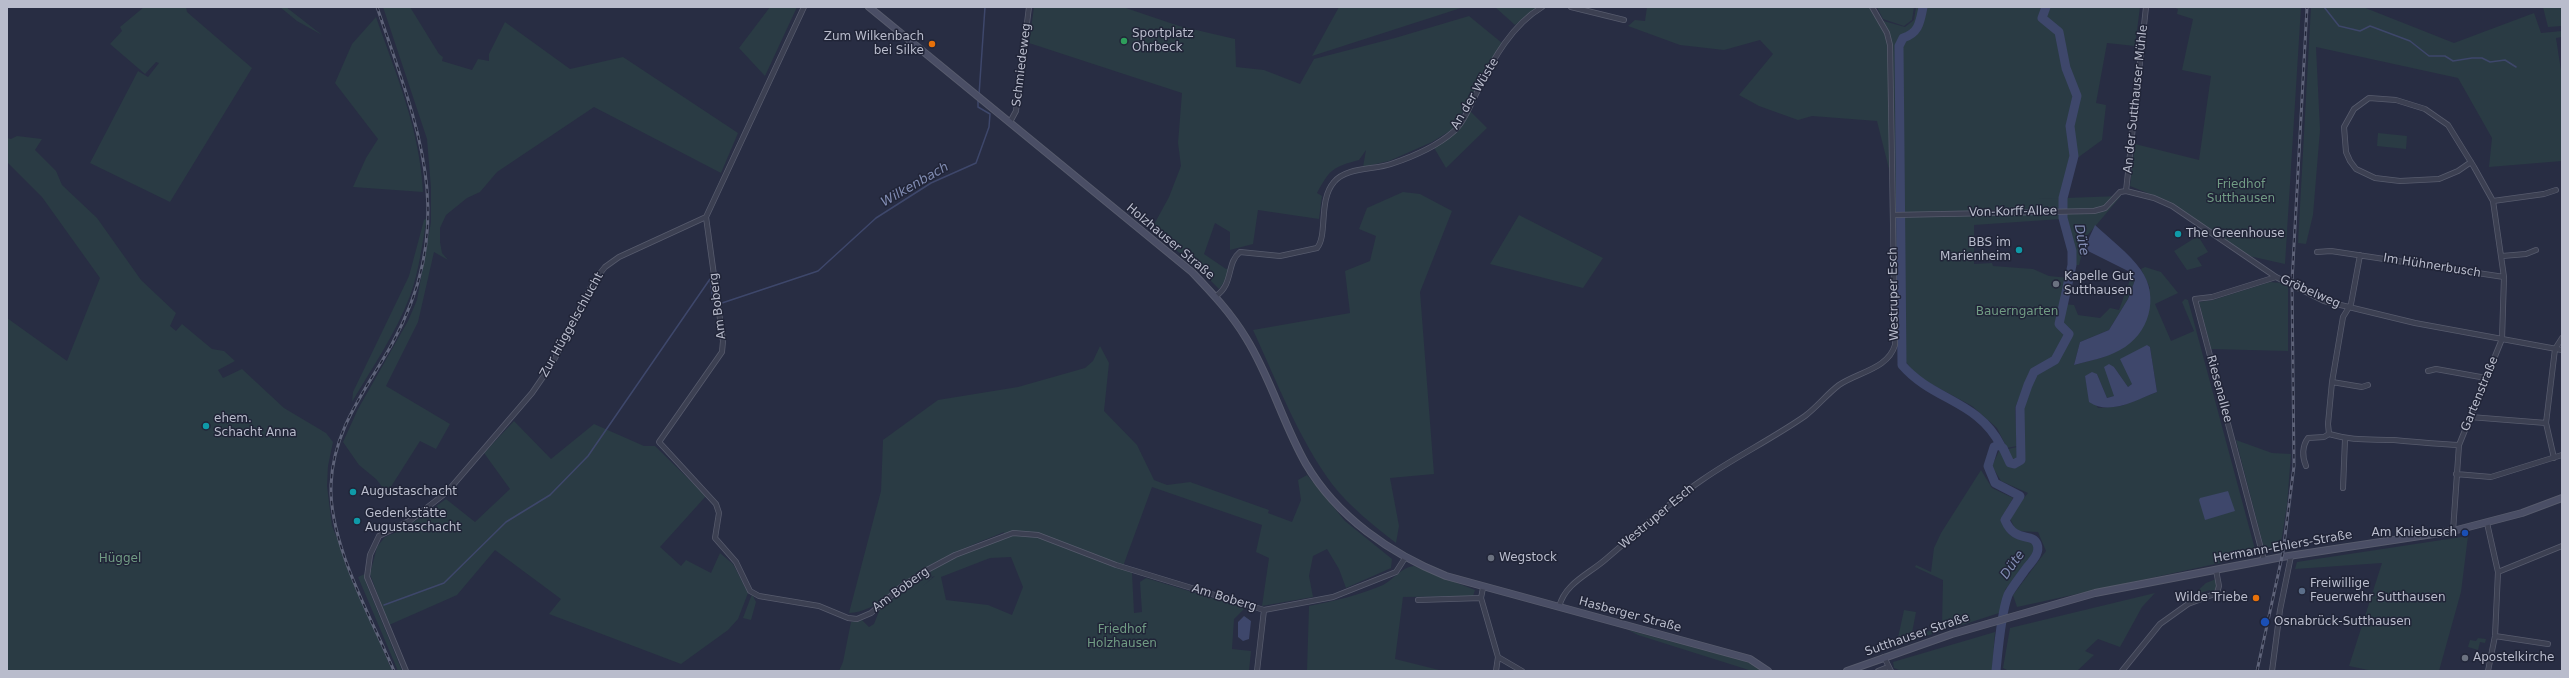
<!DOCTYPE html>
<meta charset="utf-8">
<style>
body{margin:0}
#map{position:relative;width:2569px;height:678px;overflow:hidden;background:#282d43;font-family:"DejaVu Sans",sans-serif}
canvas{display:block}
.frame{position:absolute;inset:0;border:8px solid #b9bccc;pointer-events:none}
</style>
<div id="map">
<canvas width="2569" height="678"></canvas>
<div class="frame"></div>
</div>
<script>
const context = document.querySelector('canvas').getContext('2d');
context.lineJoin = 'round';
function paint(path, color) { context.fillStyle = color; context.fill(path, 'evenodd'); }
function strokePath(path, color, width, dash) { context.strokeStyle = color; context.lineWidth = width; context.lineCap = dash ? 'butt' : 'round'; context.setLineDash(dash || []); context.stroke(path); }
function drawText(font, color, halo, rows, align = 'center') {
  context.font = font + ' "DejaVu Sans",sans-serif'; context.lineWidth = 3; context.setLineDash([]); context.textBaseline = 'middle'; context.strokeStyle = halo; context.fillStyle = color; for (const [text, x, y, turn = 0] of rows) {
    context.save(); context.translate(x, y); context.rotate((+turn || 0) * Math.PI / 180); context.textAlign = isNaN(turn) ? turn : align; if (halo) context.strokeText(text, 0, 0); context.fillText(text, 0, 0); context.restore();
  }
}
paint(new Path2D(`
 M144 7H186L187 12 252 68 170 202 90 163 138 71 148 77 159 63 156 62 145 74 110 44 122 31 120 27Z
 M280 7H286L322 35 297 21Z
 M383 7H410L439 54 443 57 442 61 472 70 478 59 489 61V54L505 22 570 69 623 57 738 133 721 173 594 107 497 172 480 192 467 198 446 215 440 228V242L442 253 448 260 434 252 418 322 386 386 450 424 436 449 420 441 387 493 376 479 359 465 343 442 358 409 408 321 417 300 431 222V188L427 139Z
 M770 7H797L765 76 739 48Z
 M1034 7H1123L1179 26 1235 39 1236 67 1264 70 1300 84 1314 59 1395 38 1469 16 1502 43 1453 129 1432 142 1389 161 1363 167 1366 150 1359 160C1333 167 1330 169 1317 193L1322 196 1319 219 1258 210 1253 244 1230 250V232L1215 223 1204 254 1226 269 1229 268 1227 278 1219 289 1197 267 1151 230 1169 197 1181 166 1178 143 1182 93 1029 43Z
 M1339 7H1464L1312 56Z
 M1495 7H1539L1515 25Z
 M1647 7H1872L1880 20 1905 27 1914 20 1916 7H2140L2135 46 2107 43 2096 103 2106 105 2102 140 2076 159 2069 156 2071 169 2063 198 2008 200 2121 196 2086 237 2079 265H2071L2061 219 1974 225V264L1992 263 1993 266 2033 269 2049 276 2069 278 2058 324 2067 335 2054 359 2034 371 2026 384 2025 383 2015 408 2017 446 2007 448 1997 428 1972 406 1918 377 1906 362V340L1893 339 1890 173 1877 121 1812 116 1798 120 1759 106 1739 95 1773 54 1760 40 1724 50 1680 45 1628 26 1635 20 1645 21Z
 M1877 7H1914L1912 20 1904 26 1883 19Z
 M2173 7H2301L2285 264 2249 256 2170 202 2130 186 2135 144 2199 160 2211 76 2182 70 2193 19 2177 14 2178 9Z
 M2311 7H2363L2454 43 2534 13 2541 33 2562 31V37L2556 38 2562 77V161L2489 167 2492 138 2458 78 2316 47 2320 130 2313 215 2306 244 2298 243Z
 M2543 7H2562V26L2548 27Z
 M376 17C396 74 420 130 423 192L353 187 366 158 378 139 335 83 352 44Z
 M1469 110 1487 128 1446 168 1433 146 1454 134Z
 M2378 133 2407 136 2406 149 2377 146Z
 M17 136 42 139 35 150 56 171 62 185 97 218 141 280 176 313 170 326 176 331 182 324 212 349 224 351 235 361 218 370 223 378 242 369 284 408 326 433 333 442 328 466 327 486 332 526 392 671H7V318L67 361 100 278 42 197 7 162V138L11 139Z
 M1403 192 1420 194 1452 211 1420 292 1434 474 1390 478 1399 526 1396 543C1373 525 1350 507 1332 484 1298 438 1277 382 1253 330L1350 313 1345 271 1370 261 1376 236 1359 229 1367 208Z
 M1519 215 1603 258 1583 288 1490 264Z
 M427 218C422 244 419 271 410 296 396 333 372 368 352 402L353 392 409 276 424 220Z
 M2198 236 2208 252 2197 258 2202 266 2187 270 2174 251Z
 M2145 267 2161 272 2178 293 2155 304 2171 341 2194 331 2182 302 2185 299 2188 300 2256 553 2228 559 2220 563 2017 607 2013 595 2046 551 2038 532 2016 531 2009 516 2028 493 2001 481 1992 466 1999 451 2017 447 2020 416 2029 387 2036 373 2056 361 2070 335 2060 322 2064 304 2074 305 2078 315 2100 318 2110 308 2119 310 2132 274 2135 280 2128 299 2109 330 2080 342 2074 365 2104 357 2150 288 2141 269ZM2147 345 2150 347 2157 392 2121 406 2098 408 2088 390 2085 376 2097 374 2107 398 2114 396V367L2128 387 2132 384Z
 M2270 282 2282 283 2288 286V351L2211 349 2199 302 2213 300Z
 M1100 346 1109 363 1104 411 1137 445 1154 480 1167 485 1190 482 1269 510 1268 513 1292 522 1301 500 1298 480 1307 475 1345 521 1392 559 1391 568 1346 588 1339 569 1327 549 1313 556 1309 576 1313 597 1262 606 1269 558 1256 552 1262 525 1152 487 1122 569 1132 573 1134 613 1142 612 1140 582 1146 578 1245 608 1234 619 1232 649 1251 651 1249 671H839L843 662 851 622 862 620 869 627 874 624 880 609 929 571 932 578 923 586 935 576 932 577 930 571 956 557 1003 539 1004 532C977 543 949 554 923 569 899 583 878 612 849 613L881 491 883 440 938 400 1018 387 1085 368 1093 361ZM1011 557 1023 587 1012 615 988 605 946 600 941 577 990 558Z
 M514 421 551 459 594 424 644 446H655L706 496 660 547 681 566 686 560 711 573 720 553 733 564 748 593 738 619 728 630 681 664 549 614 561 599 495 550 457 595 389 625 370 574 377 547 385 537 404 529 446 499 475 522 510 489 484 453Z
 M2236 440 2272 453 2291 454 2287 505 2280 549 2265 552Z
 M1981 470 1992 488 2013 498 2001 519C2011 548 2019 531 2034 546V552L2005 590 2002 612 1956 627 1951 618 1946 629 1896 647 1904 610 1916 612 1911 638 1942 626 1943 580 1915 567 1916 565 1931 572 1934 548 1941 533Z
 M2468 536 2461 592 2439 671H2373L2349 666 2382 563 2295 569 2297 562Z
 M1414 566 1475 590 1473 596 1403 597 1395 659 1443 671H1307L1309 606C1334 601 1360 595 1383 585 1394 579 1402 567 1414 566Z
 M365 574 366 583 402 671H398L358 577Z
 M2216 579C2217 585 2218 591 2211 594L2210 590 2193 595 2206 583Z
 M2155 593 2142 607 2120 647 2098 639 2085 651 2094 655 2077 671H2009L2003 668 2010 628Z
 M752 594 756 602 751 620 743 618Z
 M1628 630 1748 662 1761 671H1752L1638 635Z
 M1995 632 1992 671H1902L1894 668 1893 662Z
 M2478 638 2486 639 2485 643 2480 642 2478 650 2468 647 2470 640 2476 641Z`), '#2a3b44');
paint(new Path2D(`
 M2095 225C2110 239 2129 253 2141 270 2160 297 2149 335 2120 350 2106 358 2089 361 2074 365L2080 342 2109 330 2128 299 2135 280 2128 271 2084 249Z
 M2147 345 2150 347 2157 392C2136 400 2109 416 2089 402L2085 376 2092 372 2097 374 2107 398 2114 396 2104 367 2109 364 2114 367 2128 387 2132 384 2120 359Z
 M2228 491 2235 511 2205 520 2199 500 2200 498Z
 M1244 616 1251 621 1249 639 1243 641 1238 637V622Z`), '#3e476b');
strokePath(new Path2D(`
 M2324 7 2339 26 2360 31 2370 26 2410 41 2429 56H2445L2453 61 2472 58H2482L2490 62 2505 60 2516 67
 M979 95 985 7
 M722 303 818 271 876 218 931 183 976 163 989 127 990 114 978 107V98
 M384 605 444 583 506 522 550 495 588 456 710 279 714 306
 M1996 669 1997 671`), '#3e476b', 1.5);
strokePath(new Path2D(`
 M1923 7C1920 22 1919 33 1903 38L1899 46 1902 365C1933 401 1978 400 2001 446
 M1996 671C1998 651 2001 613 2008 595 2010 590 2021 576 2025 570 2030 563 2041 554 2037 544 2032 532 2015 544 2005 520L2020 496 1995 483 1988 466 1994 447 1999 445 2003 448 2010 463 2014 464 2021 460 2020 408 2028 385 2034 372 2055 360 2069 334 2059 324 2072 265V251L2063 218V198L2074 156 2070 126 2077 96 2066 68 2059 32 2042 18 2046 7`), '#3e476b', 9);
const street = new Path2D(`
 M1571 7 1624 20
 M1010 122 1016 111 1029 7
 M2126 191 2146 7
 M2493 201 2544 194 2556 190
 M1893 215 2094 211 2105 208 2120 192 2126 191 2154 198 2172 206 2276 277 2324 301 2415 323 2562 350
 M706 217 723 341 722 352 659 442 716 504 719 513 715 538 736 562 750 591 759 596 819 606 848 618 857 619 871 613 901 587 927 570 955 555 1013 533 1038 535 1116 565 1264 610 1333 597 1396 572 1405 558
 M2317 252 2331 251 2504 277
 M2360 255 2351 304 2343 317 2332 382 2328 424 2329 434C2353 441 2370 439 2394 440 2415 442 2437 444 2459 445
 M2502 256 2526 254 2536 250
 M1216 296C1234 284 1226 263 1240 252L1280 256 1317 248C1328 235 1318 200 1334 182 1346 167 1374 170 1391 164 1412 157 1437 146 1453 132 1464 123 1471 103 1478 90 1493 59 1512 25 1542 7
 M2428 371 2436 369 2486 378
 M2332 382 2362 387 2368 385
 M2470 417 2546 423
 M2554 458 2546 423 2555 349 2562 338
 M2306 466C2302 457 2302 446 2308 438L2324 437 2329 434
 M2456 474 2491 477 2562 455
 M2343 488 2345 439
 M2487 523 2498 572 2495 636 2488 671
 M2453 531 2459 445 2502 339 2504 277 2493 201 2474 167 2448 125 2425 109 2396 100 2369 98 2354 109 2344 127 2346 152 2350 161 2356 169 2375 178 2400 181 2439 179 2458 171 2471 162
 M2264 560 2195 299 2212 297 2276 277
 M2498 572 2562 546
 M1483 588 1481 598 1498 657 1496 671
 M1418 600 1481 598
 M1559 607C1565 583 1589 574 1606 559 1638 532 1668 503 1702 480 1735 457 1772 439 1805 416 1817 407 1827 394 1839 385 1858 372 1888 369 1895 345L1890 45 1887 33 1872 7
 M2495 636 2548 644
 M1498 657 1522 671
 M1884 657 1891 671
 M406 671 367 577 370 555 379 536 411 520 447 492 532 393 552 364 594 281 605 267 619 257 706 217 804 7
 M1257 671 1264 610
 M1878 671 1888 667
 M2122 671 2160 624 2188 604 2217 593 2219 586 2216 570
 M2272 671 2280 610 2291 556`);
const secondary = new Path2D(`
 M869 7 1192 272C1212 293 1231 313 1246 338 1271 378 1283 424 1306 464 1337 517 1391 554 1446 576L1750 659 1768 671
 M1847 671 1952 634 2095 593 2282 557 2453 531 2522 513 2562 498`);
strokePath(street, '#575b6d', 6);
strokePath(secondary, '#575b6d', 8);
strokePath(street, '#3c4052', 4.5);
strokePath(secondary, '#4a4e65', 6);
const rail = new Path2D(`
 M377 7C418 128 460 220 392 344 366 390 333 429 331 485 329 544 371 617 394 671
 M2257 671 2283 552 2294 466 2292 282 2307 7`);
strokePath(rail, '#5e6379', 3);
strokePath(rail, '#212538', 1.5, [4.5]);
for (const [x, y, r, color] of [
 [1124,41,4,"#2e9e5b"],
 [932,44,4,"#e8710a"],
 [2178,234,4,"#0f9aa8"],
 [2019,250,4,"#0f9aa8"],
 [2056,284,4,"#6b7280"],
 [206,426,4,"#0f9aa8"],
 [353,492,4,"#0f9aa8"],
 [357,521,4,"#0f9aa8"],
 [2465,533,4,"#1a4fb4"],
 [1491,558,4,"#6b7280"],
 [2302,591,4,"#5c6f8a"],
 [2256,598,4,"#e8710a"],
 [2265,622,5,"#1a4fb4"],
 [2465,658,4,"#6b7280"]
]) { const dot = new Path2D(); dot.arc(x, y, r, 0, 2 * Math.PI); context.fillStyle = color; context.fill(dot); strokePath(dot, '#212538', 1.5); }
drawText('12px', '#b9bccc', '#212538', [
 ["Sportplatz",1132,34],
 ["Ohrbeck",1132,48],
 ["Zum Wilkenbach",924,37,"right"],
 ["bei Silke",924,51,"right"],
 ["The Greenhouse",2186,234],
 ["BBS im",2011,243,"right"],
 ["Marienheim",2011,257,"right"],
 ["Kapelle Gut",2064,277],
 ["Sutthausen",2064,291],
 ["ehem.",214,419],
 ["Schacht Anna",214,433],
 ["Augustaschacht",361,492],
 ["Gedenkstätte",365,514],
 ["Augustaschacht",365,528],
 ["Am Kniebusch",2457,533,"right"],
 ["Wegstock",1499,558],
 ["Freiwillige",2310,584],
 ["Feuerwehr Sutthausen",2310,598],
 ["Wilde Triebe",2248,598,"right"],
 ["Osnabrück-Sutthausen",2274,622],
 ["Apostelkirche",2473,658]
], 'left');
drawText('12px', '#b9bccc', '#212538', [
 ["Schmiedeweg",1022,65,-83],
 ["An der Wüste",1475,94,-59],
 ["An der Sutthauser Mühle",2136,99,-84],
 ["Von-Korff-Allee",2013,212,-1],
 ["Holzhauser Straße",1170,242,40],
 ["Im Hühnerbusch",2432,266,9],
 ["Gröbelweg",2310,292,24],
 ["Westruper Esch",1894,294,-91],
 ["Am Boberg",718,306,-97],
 ["Zur Hüggelschlucht",572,325,-61],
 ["Riesenallee",2219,389,75],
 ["Gartenstraße",2480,394,-68],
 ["Westruper Esch",1657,517,-40],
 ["Hermann-Ehlers-Straße",2283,547,-10],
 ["Am Boberg",901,590,-36],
 ["Am Boberg",1224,598,17],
 ["Hasberger Straße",1630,615,15],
 ["Sutthauser Straße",1917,635,-19]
]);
drawText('12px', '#719c84', '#212538', [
 ["Friedhof",2241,185],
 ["Sutthausen",2241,199],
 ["Bauerngarten",2017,312],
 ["Hüggel",120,559],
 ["Friedhof",1122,630],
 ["Holzhausen",1122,644]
]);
drawText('italic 13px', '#818cb2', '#212538', [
 ["Wilkenbach",915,185,-30],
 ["Düte",2081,240,79],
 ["Düte",2013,565,-55]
]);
</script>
